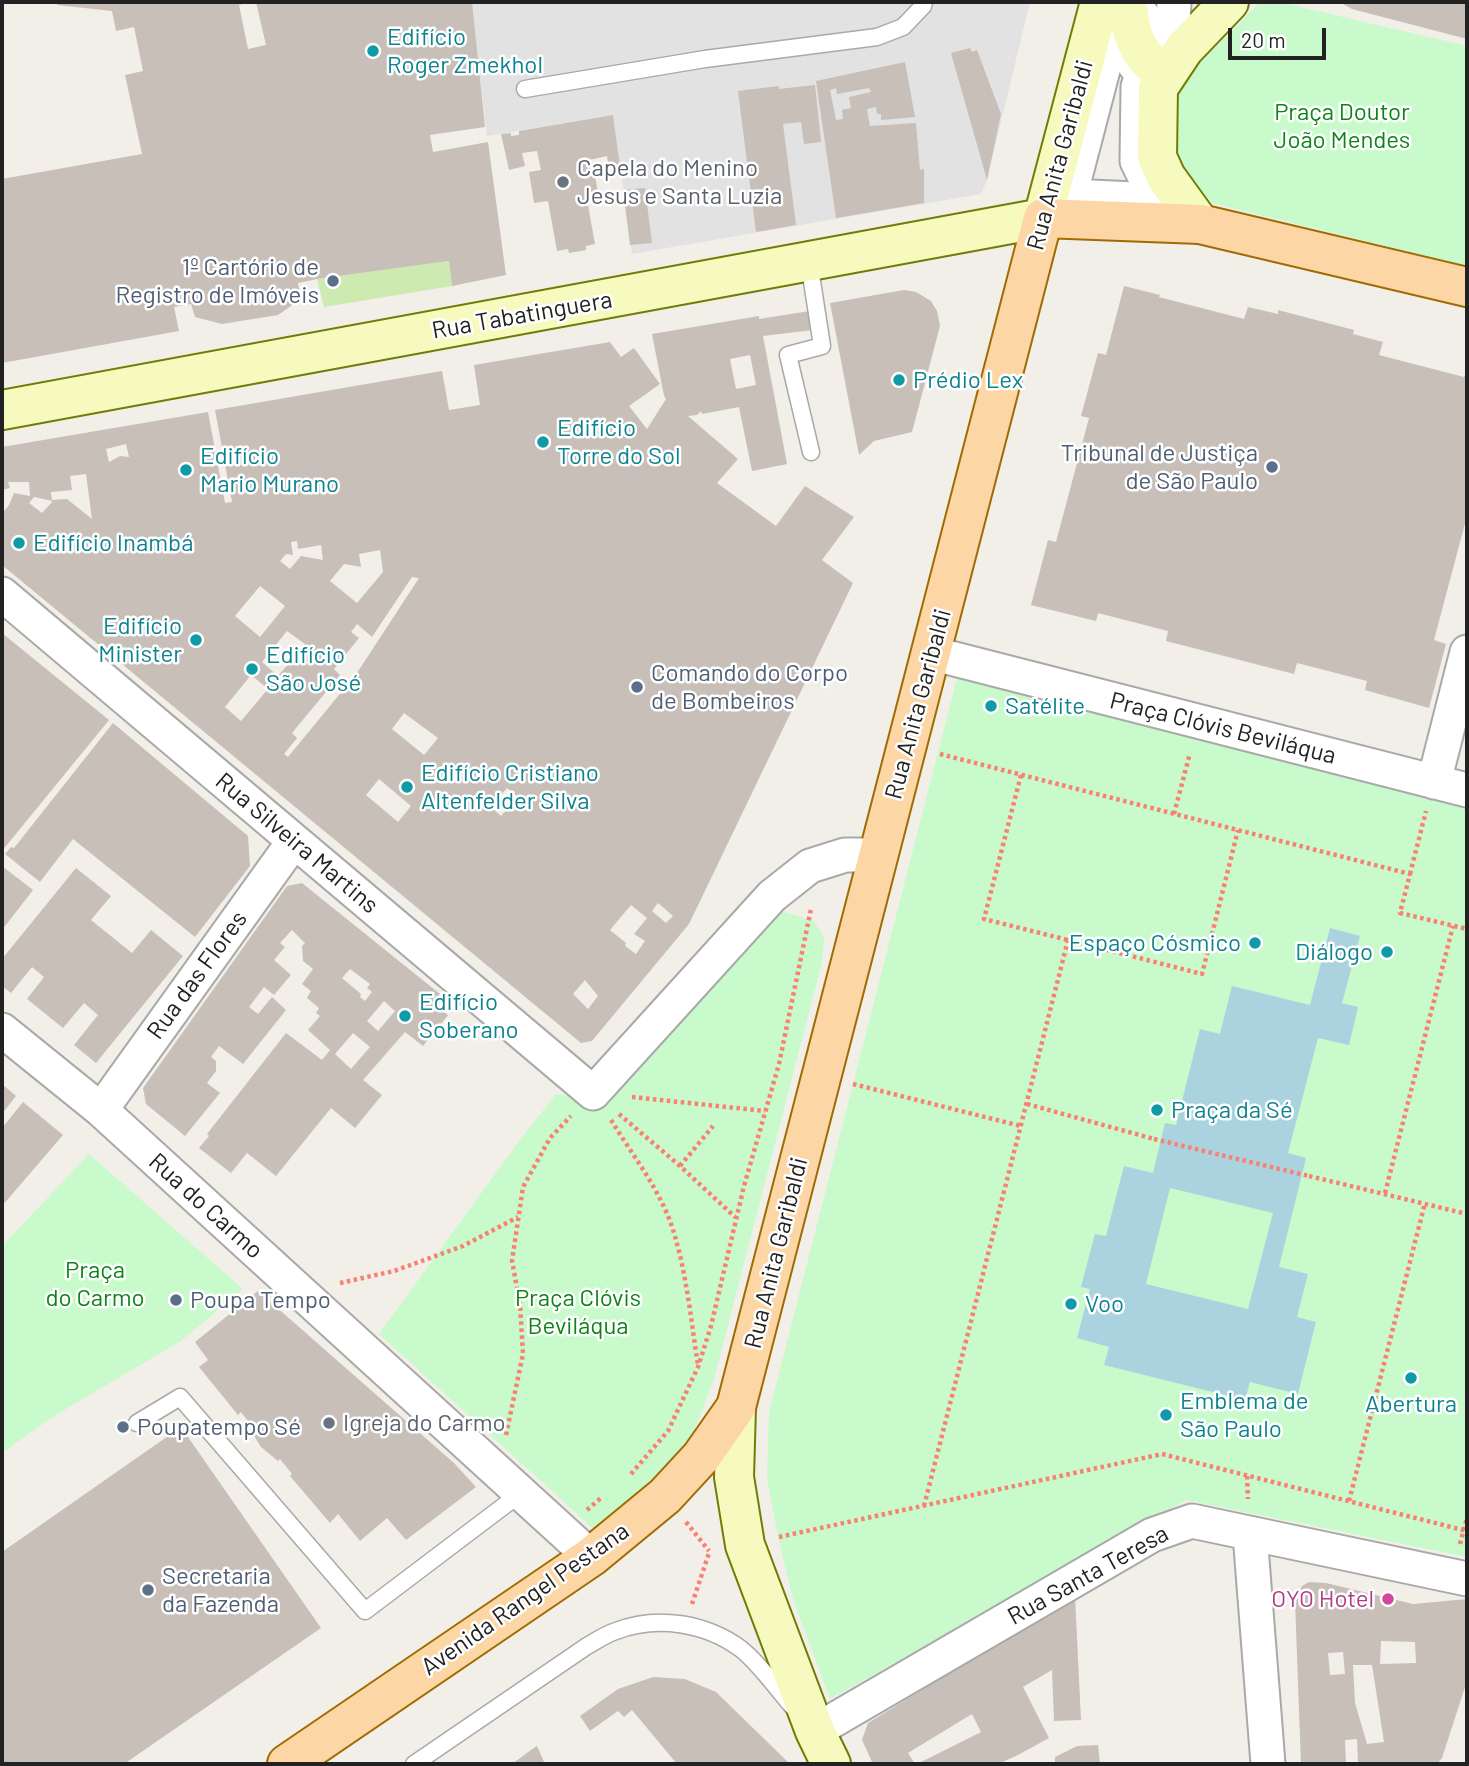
<!DOCTYPE html>
<meta charset="utf-8">
<style>
body{margin:0}
#map{position:relative;width:1469px;height:1766px;overflow:hidden;background:#f2efe9;font-family:Barlow,sans-serif}
canvas{display:block}
.frame{position:absolute;inset:0;border:4px solid #222;pointer-events:none}
.scale{position:absolute;left:1228px;top:28px;width:98px;height:32px;box-sizing:border-box;border:4px solid #222;border-top:0;padding-left:9px;font-size:21px;line-height:24px;white-space:nowrap;color:#222;-webkit-text-stroke:5px #fff;paint-order:stroke}
</style>
<div id="map">
<canvas width="1469" height="1766"></canvas>
<div class="frame"></div>
<div class="scale">20 m</div>
</div>
<script>
const context = document.querySelector('canvas').getContext('2d');
context.lineJoin = 'round';
function paint(path, color) { context.fillStyle = color; context.fill(path, 'evenodd'); }
function strokePath(path, color, width, dash) { context.strokeStyle = color; context.lineWidth = width; context.lineCap = dash ? 'butt' : 'round'; context.setLineDash(dash || []); context.stroke(path); }
function drawText(font, color, halo, rows, align = 'center') {
  context.font = font + ' Barlow,sans-serif'; context.lineWidth = 5; context.setLineDash([]); context.textBaseline = 'middle'; context.strokeStyle = halo; context.fillStyle = color; for (const [text, x, y, turn = 0] of rows) {
    context.save(); context.translate(x, y); context.rotate((+turn || 0) * Math.PI / 180); context.textAlign = isNaN(turn) ? turn : align; if (halo) context.strokeText(text, 0, 0); context.fillText(text, 0, 0); context.restore();
  }
}
paint(new Path2D(`
 M449 261 452 286 324 307 317 279Z`), '#cdebb0');
paint(new Path2D(`
 M1260 2H1279L1467 46V266L1211 203 1186 169 1178 154 1179 94 1198 65Z
 M957 678 1467 808V1557L1186 1500 830 1699 793 1599 778 1537 767 1478 769 1412Z
 M776 910 813 920 824 937 822 962 714 1379 693 1434 659 1480 597 1532 379 1334 519 1141 556 1094 605 1102Z
 M89 1154 243 1289 181 1341 54 1416 2 1453V1246Z`), '#c8facc');
paint(new Path2D(`
 M471 2H1030L987 180 981 194 632 254 613 115 487 136Z`), '#e2e2e2');
paint(new Path2D(`
 M1330 928 1360 936 1342 1003 1358 1007 1349 1045 1318 1038 1288 1153 1306 1158 1279 1267 1308 1274 1297 1317 1316 1322 1298 1394 1250 1382 1245 1400 1104 1365 1109 1347 1077 1338 1090 1289 1081 1287 1095 1234 1106 1236 1124 1166 1153 1173 1165 1123 1176 1125 1200 1029 1220 1034 1232 986 1310 1005ZM1170 1188 1273 1213 1248 1309 1146 1284Z`), '#aad3df');
paint(new Path2D(`
 M57 2H251L239 5 248 49 266 45 256 2H472L485 127 430 135 433 152 488 142 506 275 452 286 449 261 317 279 298 283 301 299 278 315 222 324 195 317 191 304 174 307 179 331 2 363V179L142 154 125 75 143 71 134 27 116 31 112 11 57 5Z
 M1339 2H1467V39L1352 9Z
 M970 48 972 52 977 50 1001 114 987 180 951 53Z
 M905 62 915 117 881 120V114H877L876 107 867 109 870 126 916 123 920 170 924 169V203L836 218 816 81ZM836 88 837 94 869 88 871 92 849 97 851 108 842 110 843 119 836 120 830 90Z
 M815 85 821 142 804 144 801 122 783 124 796 225 756 232 738 91 779 86V89Z
 M613 115 620 166 609 168 607 156 589 160 591 173 594 172 598 192 586 194 595 244 586 246V250L569 253 568 249 557 251 548 201 534 203 529 172 541 170 537 151 522 153 525 166 509 170 501 134 511 133V136L519 135V131Z
 M645 188 652 243 630 245 623 190Z
 M1124 286 1160 295 1159 297 1244 319 1248 307 1278 314V310L1354 330 1353 334 1383 342 1379 355 1464 377 1467 370V516L1434 640 1446 644 1429 708 1365 690 1367 681 1297 663 1294 674 1166 641 1168 631 1098 613 1096 621 1031 605 1048 540 1056 542 1089 418 1081 416 1098 353 1106 355Z
 M904 290 916 292 931 301 937 311 940 326 912 432 874 441 859 455 830 303Z
 M810 311 813 330 763 336 787 464 752 471 739 407 702 414 701 411 697 415 688 416 738 459 717 483 776 526 805 486 854 517 822 560 853 583 689 924 592 1041 581 1043 2 565V514L9 505 14 493 30 496 29 482H8L10 488 2 490V447L208 412 225 503 232 502 215 410 442 371 449 410 480 405 474 365 610 342 621 357 634 348 660 384 629 406 647 429 666 399 664 396 652 334 759 316V319ZM750 355 756 385 736 389 730 359ZM126 444 129 457 120 456 109 462 106 449ZM86 474 92 519 67 499 52 500 51 492 72 490 70 476ZM34 497 52 501V502L42 513 29 503ZM297 541 298 549 321 545 323 560 301 556 290 569 280 561 286 554 293 555 291 542ZM380 550 383 572 357 603 330 581 344 564 361 567 359 554ZM412 577 419 578 357 673 288 757 284 754 297 738 292 733 340 675 334 669 359 638 351 632 357 624 372 637ZM260 586 285 606 260 637 235 616ZM287 631 305 644 278 676 262 662ZM251 675 268 689 241 721 225 707ZM404 713 438 738 424 755 392 729ZM379 779 411 806 398 822 366 795ZM507 788 518 797 501 816 491 807ZM658 903 673 916 666 923 652 911ZM631 905 647 918 634 934 645 941 636 954 625 946 626 943 610 930ZM585 980 598 996 588 1009 573 994Z
 M2 633 109 720 2 851Z
 M113 723 248 836 250 866 195 937 73 839 40 882 5 854 11 847 14 848Z
 M2 866 33 890 2 930Z
 M76 868 111 896 91 920 132 953 151 930 183 956 96 1063 74 1045 98 1015 84 1003 63 1028 27 999 44 977 32 967 11 993 2 986V959Z
 M302 883 440 994 432 1003 448 1015 423 1046 405 1032 363 1080 382 1095 355 1128 331 1108 276 1176 247 1153 231 1173 199 1148 209 1136 207 1134 286 1033 322 1060 330 1050 308 1030 320 1016 316 1013 319 1008 307 998 311 991 302 984 313 969 303 961 302 946 305 943 292 930 280 943 285 947 274 960 291 975 274 995 264 987 249 1007 258 1014 272 997 286 1010 243 1064 219 1046 211 1057 216 1061V1071L207 1083 220 1093 185 1136 146 1104 143 1088 287 886ZM350 969 370 984 367 988 372 992 365 1001 360 997 361 994 342 978ZM384 1001 395 1011 378 1031 367 1021ZM353 1033 370 1047 351 1069 335 1054Z
 M2 1084 16 1096 2 1114Z
 M23 1102 63 1135 2 1206V1128Z
 M258 1291 454 1463 476 1487 406 1540 387 1518 360 1541 338 1514 330 1523 290 1476 292 1474 280 1459 278 1461 261 1447 253 1434 255 1430 241 1412 238 1415 199 1367 208 1360 195 1342Z
 M181 1427 321 1628 124 1764H2V1552Z
 M1309 1582 1326 1583 1413 1604 1467 1599V1681L1442 1758 1437 1764H1358L1357 1739 1345 1740 1346 1764H1301L1295 1601 1302 1586ZM1381 1641 1415 1642 1416 1663 1380 1664ZM1343 1652 1345 1674 1330 1675 1328 1653ZM1353 1665H1372L1384 1742 1367 1744 1355 1703Z
 M1075 1596 1081 1720 1054 1721 1052 1670 1023 1687 1049 1738 1018 1755 998 1764H917L981 1732 972 1714 908 1753 915 1764H873L862 1740 868 1723Z
 M653 1677 685 1679 716 1692 790 1764H677L632 1710 624 1717 618 1711 590 1731 580 1716 618 1689Z
 M1098 1745 1100 1764H1055V1757L1077 1746Z
 M537 1746 545 1764H512L531 1750Z`), '#c7bfb8');
const lane = new Path2D(`
 M525 89 705 59 877 37 903 27 923 6 924 2
 M809 262 822 346 788 355 811 452
 M137 1423 180 1397 365 1611 521 1493
 M414 1764 587 1646C596 1641 606 1634 616 1631 657 1615 706 1623 741 1649 760 1664 776 1688 792 1706`);
const street = new Path2D(`
 M1143 16C1144 29 1148 40 1156 50L1173 30 1174 2
 M1116 20C1120 41 1127 58 1142 74L1138 87 1137 161 1156 200 1070 196Z
 M2 594 593 1093 772 896 810 866 845 855H879
 M931 653 1467 790
 M1434 782 1467 652
 M2 1030 101 1110 591 1557
 M101 1110 294 841
 M1250 1534 1268 1764
 M815 1731 1152 1535 1192 1521 1467 1579`);
const secondary = new Path2D(`
 M1128 2C1129 33 1138 58 1166 75
 M1200 224 1166 177 1157 157 1158 88 1184 49 1229 2
 M2 410 1043 218 1100 2
 M736 1407 734 1477 745 1545 815 1731 831 1764`);
const primary = new Path2D(`
 M287 1764 591 1557 665 1496 701 1457 736 1407 1043 218 1200 224 1467 287`);
strokePath(lane, '#a9a9a9', 19);
strokePath(street, '#a9a9a9', 37);
strokePath(secondary, '#707d05', 42);
strokePath(primary, '#a06b00', 42);
strokePath(new Path2D(`
 M940 754 1410 874 1400 913 1467 929
 M1021 775 984 919 1068 940
 M1174 814 1190 753
 M1410 874 1426 811
 M853 1084 1021 1126
 M632 1097 765 1111
 M1027 1104 1154 1139
 M619 1114 680 1166 735 1217
 M611 1120C633 1156 662 1192 674 1233 687 1276 691 1321 698 1365
 M680 1166 713 1126
 M1309 1176 1467 1214
 M1385 1193 1453 926
 M340 1283 394 1271 463 1246 518 1217
 M506 1435 523 1354 520 1304 512 1261 523 1187 550 1138 571 1116
 M631 1474 668 1431 698 1367 711 1326 744 1186 779 1064 811 909
 M1247 1476 1248 1499
 M1349 1501 1425 1203
 M924 1506 1068 940 1202 974 1238 830
 M587 1510 602 1497
 M686 1522 709 1551
 M779 1537 1162 1454 1467 1531
 M1460 1544 1467 1518
 M692 1604 709 1553`), '#fa8072', 4.5, [3.5, 3.5]);
strokePath(lane, '#fff', 16);
strokePath(street, '#fff', 33);
strokePath(secondary, '#f7fabf', 38);
strokePath(primary, '#fcd6a4', 38);
strokePath(new Path2D(`
 M1154 1139 1309 1176`), '#fa8072', 4.5, [3.5, 3.5]);
for (const [x, y, r, color] of [
 [373,51,7,"#0f9aa8"],
 [563,182,7,"#6b7280"],
 [333,281,7,"#5c6f8a"],
 [899,380,7,"#0f9aa8"],
 [543,442,7,"#0f9aa8"],
 [1272,467,7,"#5c6f8a"],
 [186,470,7,"#0f9aa8"],
 [19,543,7,"#0f9aa8"],
 [196,640,7,"#0f9aa8"],
 [252,669,7,"#0f9aa8"],
 [637,687,7,"#5c6f8a"],
 [991,706,7,"#0f9aa8"],
 [407,787,7,"#0f9aa8"],
 [1255,943,7,"#0f9aa8"],
 [1387,952,7,"#0f9aa8"],
 [405,1016,7,"#0f9aa8"],
 [1157,1110,7,"#0f9aa8"],
 [176,1300,7,"#5c6f8a"],
 [1071,1304,7,"#0f9aa8"],
 [1411,1378,7,"#0f9aa8"],
 [1166,1415,7,"#0f9aa8"],
 [329,1423,7,"#6b7280"],
 [123,1427,7,"#5c6f8a"],
 [148,1590,7,"#5c6f8a"],
 [1388,1599,7,"#d1479c"]
]) { const dot = new Path2D(); dot.arc(x, y, r, 0, 2 * Math.PI); context.fillStyle = color; context.fill(dot); strokePath(dot, '#fff', 2.5); }
drawText('24px', '#0d838f', '#fff', [
 ["Edifício",387,37],
 ["Roger Zmekhol",387,65],
 ["Prédio Lex",913,380],
 ["Edifício",557,428],
 ["Torre do Sol",557,456],
 ["Edifício",200,456],
 ["Mario Murano",200,484],
 ["Edifício Inambá",33,543],
 ["Edifício",182,626,"right"],
 ["Minister",182,654,"right"],
 ["Edifício",266,655],
 ["São José",266,683],
 ["Satélite",1005,706],
 ["Edifício Cristiano",421,773],
 ["Altenfelder Silva",421,801],
 ["Espaço Cósmico",1241,943,"right"],
 ["Diálogo",1373,952,"right"],
 ["Edifício",419,1002],
 ["Soberano",419,1030],
 ["Praça da Sé",1171,1110],
 ["Voo",1085,1304],
 ["Emblema de",1180,1401],
 ["São Paulo",1180,1429],
 ["Abertura",1411,1404,"center"]
], 'left');
drawText('24px', '#0c8416', '#fff', [
 ["Praça Doutor",1342,112],
 ["João Mendes",1342,140],
 ["Praça",95,1270],
 ["do Carmo",95,1298],
 ["Praça Clóvis",578,1298],
 ["Beviláqua",578,1326]
]);
drawText('24px', '#222', '#fff', [
 ["Rua Anita Garibaldi",1060,155,-75],
 ["Rua Tabatinguera",522,315,-10],
 ["Rua Anita Garibaldi",918,704,-75],
 ["Praça Clóvis Beviláqua",1223,728,14],
 ["Rua Silveira Martins",297,843,40],
 ["Rua das Flores",197,975,-54],
 ["Rua do Carmo",206,1206,42],
 ["Rua Anita Garibaldi",776,1253,-76],
 ["Rua Santa Teresa",1088,1575,-29],
 ["Avenida Rangel Pestana",525,1599,-35]
]);
drawText('24px', '#5b616d', '#fff', [
 ["Capela do Menino",577,168],
 ["Jesus e Santa Luzia",577,196],
 ["Igreja do Carmo",343,1423]
], 'left');
drawText('24px', '#4e5e75', '#fff', [
 ["1º Cartório de",319,267,"right"],
 ["Registro de Imóveis",319,295,"right"],
 ["Tribunal de Justiça",1258,453,"right"],
 ["de São Paulo",1258,481,"right"],
 ["Comando do Corpo",651,673],
 ["de Bombeiros",651,701],
 ["Poupa Tempo",190,1300],
 ["Poupatempo Sé",137,1427],
 ["Secretaria",162,1576],
 ["da Fazenda",162,1604]
], 'left');
drawText('24px', '#b23c85', '#fff', [
 ["OYO Hotel",1374,1599]
], 'right');
</script>
